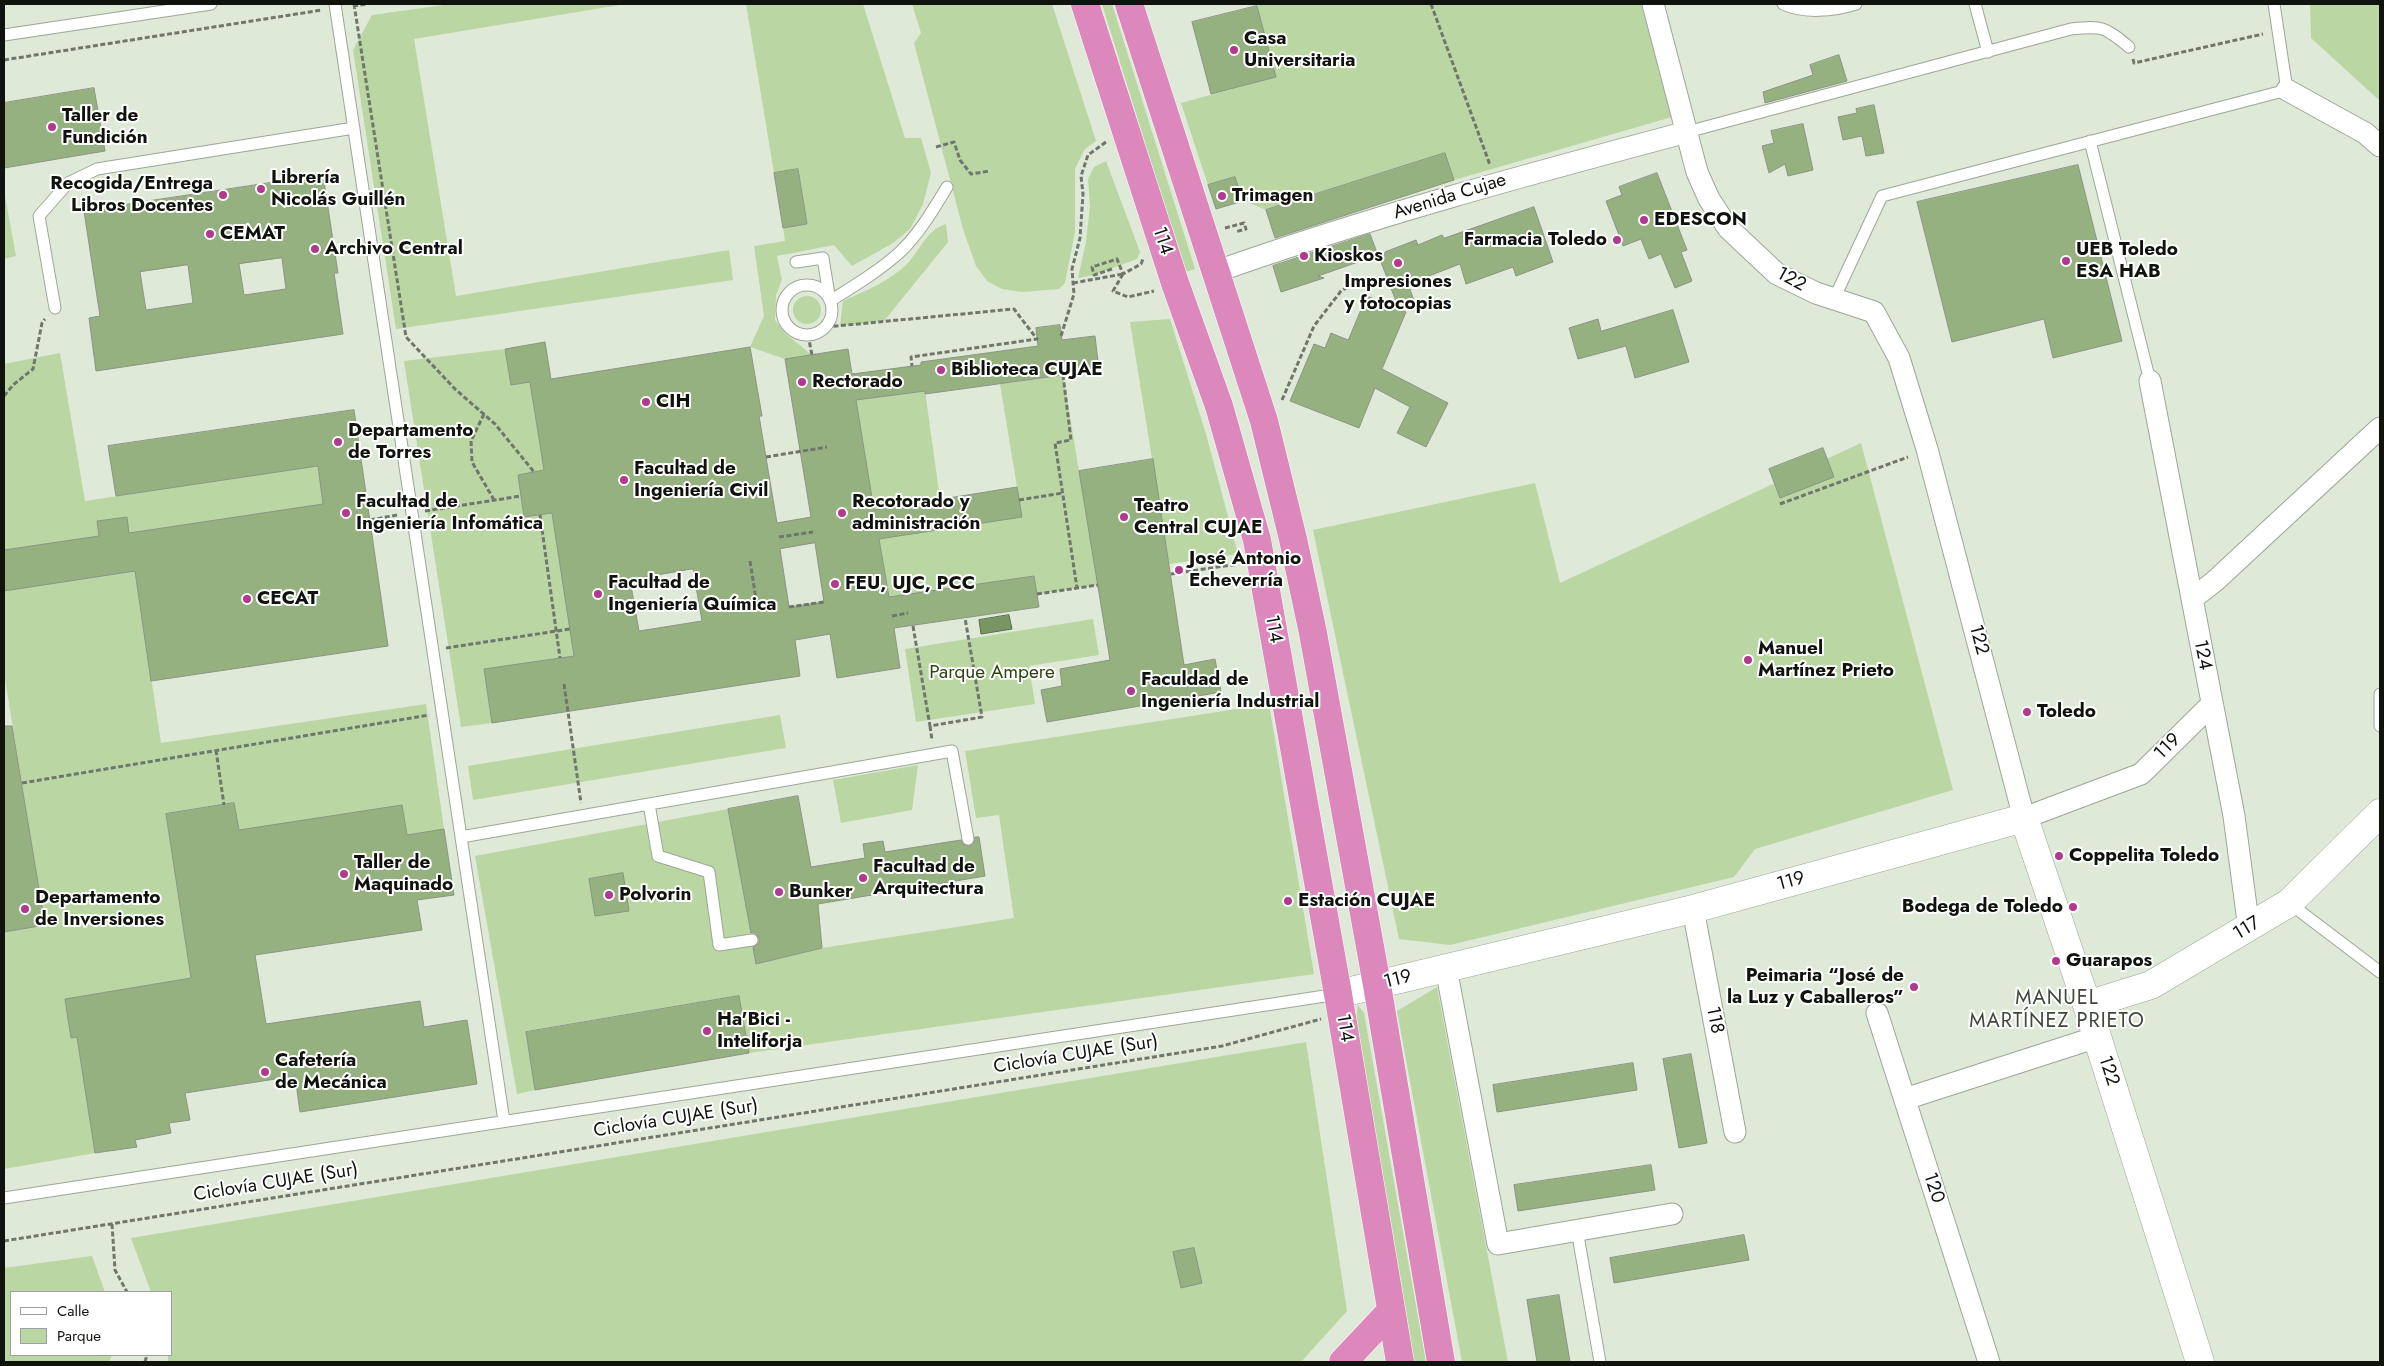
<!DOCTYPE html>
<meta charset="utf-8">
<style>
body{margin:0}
#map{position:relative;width:2384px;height:1366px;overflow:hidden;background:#dfe9d8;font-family:Jost,sans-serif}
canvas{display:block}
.frame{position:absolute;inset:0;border:5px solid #10130d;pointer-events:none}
.legend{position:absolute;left:10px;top:1291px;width:162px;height:65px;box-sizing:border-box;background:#fff;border:1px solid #9fa19e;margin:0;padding:6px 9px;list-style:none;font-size:15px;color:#10130d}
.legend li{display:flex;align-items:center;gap:10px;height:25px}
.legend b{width:25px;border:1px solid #9fa19e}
</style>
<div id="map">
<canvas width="2384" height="1366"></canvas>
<div class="frame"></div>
<ul class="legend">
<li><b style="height:6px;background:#fff"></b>Calle</li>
<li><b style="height:14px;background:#b9d6a3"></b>Parque</li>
</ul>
</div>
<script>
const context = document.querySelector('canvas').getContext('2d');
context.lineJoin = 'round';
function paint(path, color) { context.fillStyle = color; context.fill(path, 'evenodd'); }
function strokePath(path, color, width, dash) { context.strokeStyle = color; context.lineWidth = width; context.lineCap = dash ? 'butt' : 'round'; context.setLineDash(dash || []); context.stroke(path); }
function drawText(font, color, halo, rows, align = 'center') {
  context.font = font + ' Jost,sans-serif'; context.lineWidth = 4; context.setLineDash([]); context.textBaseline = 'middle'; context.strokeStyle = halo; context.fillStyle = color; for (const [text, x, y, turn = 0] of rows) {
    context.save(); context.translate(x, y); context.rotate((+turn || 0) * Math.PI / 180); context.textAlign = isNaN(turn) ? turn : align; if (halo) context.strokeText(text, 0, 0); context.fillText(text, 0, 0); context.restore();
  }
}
paint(new Path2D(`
 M451 4H626L414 39 456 296 729 250 733 280 396 329 353 50 372 15Z
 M746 4H863L905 138H921L931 173 923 204 910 229 893 243 852 266 834 245 777 256 782 280 776 295 775 320 787 335 812 355 785 359 750 347 764 316 754 246 785 241 783 228 807 224 798 169 774 173Z
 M912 4H1052L1096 141 1085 149 1075 169V232L1065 283 1059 289 1022 292 1002 289 987 281 976 266 963 229 914 43 921 33Z
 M1102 4H1112L1195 269 1185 272Z
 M1263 4H1641L1672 117 1454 180 1445 153 1266 210 1208 185 1181 103 1275 77 1257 6Z
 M2310 4H2380V101L2311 38Z
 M1106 161 1140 252 1137 259 1094 275 1078 278 1086 242 1090 206 1088 179 1094 167Z
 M4 191 16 256 4 259Z
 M946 224 948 242 884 321 840 326 843 301C865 291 888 282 906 265 919 252 927 229 946 224Z
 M793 310a14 14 0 1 1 28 0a14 14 0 1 1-28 0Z
 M1170 319 1206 434 1238 554 1169 564 1130 322Z
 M505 349 511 385 530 382 541 452 580 446 583 464 518 475 524 517 553 513 574 656 484 669 492 723 461 727 404 361Z
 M60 353 85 501 318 466 323 504 129 533 126 517 97 521 99 536 4 550V364Z
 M1063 375 1098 585 1037 594 1033 576 889 598 879 539 1022 517 1000 384Z
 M925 391 940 499 874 510 856 400Z
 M1861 443 1953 790 1755 849 1734 877 1450 945 1399 939 1313 530 1535 483 1560 583Z
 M135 571 161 743 426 704 444 829 407 835 402 805 239 830 234 803 166 814 191 978 65 999 71 1038 198 1018 80 1055 95 1153 4 1169V932L45 925 4 673V591Z
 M1093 619 1099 655 1029 666 1035 704 916 722 905 649Z
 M1269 704 1314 974 749 1053 739 996 526 1031 535 1090 517 1094 475 856 728 809 757 964 822 948 1014 918 999 815 976 818 965 751Z
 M780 715 786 748 473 800 468 766Z
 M918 765 912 810 841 823 833 780Z
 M1437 987 1508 1362H1462L1397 1011Z
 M1358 1005 1364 1013 1426 1362H1414L1356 1018Z
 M1306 1042 1347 1311 1301 1362H168V1355H171V1292H151L131 1238Z
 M92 1256 105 1292H11V1355H112L109 1362H4V1268Z`), '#b9d6a3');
const water = new Path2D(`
 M1009 615 1012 629 981 634 979 620Z`);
paint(water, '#799564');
strokePath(water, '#5a6e4a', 1);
const building = new Path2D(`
 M1257 6 1276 77 1211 94 1192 22Z
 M1839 55 1847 81 1765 103 1763 92 1813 75 1810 65Z
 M94 88 105 151 4 168V103Z
 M1874 105 1884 153 1866 156 1862 136 1843 140 1838 117 1857 113 1856 109Z
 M1803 124 1813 170 1788 176 1785 164 1769 173 1762 146 1774 143 1771 131Z
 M1445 153 1454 180 1275 238 1266 210Z
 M2078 165 2122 341 2053 358 2044 319 1952 342 1917 202Z
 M798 169 807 224 783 228 774 173Z
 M1657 173 1687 250 1681 252 1692 281 1675 288 1661 254 1649 259 1641 239 1623 246 1606 201 1622 195 1619 187Z
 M323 175 338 273H334L343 334 96 371 89 318 100 316 84 211ZM282 258 286 289 244 295 239 264ZM188 265 193 303 146 310 140 272Z
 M1235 177 1243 201 1216 209 1208 185Z
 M1534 207 1553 262 1516 276 1513 267 1466 284 1460 264 1408 284 1415 303 1399 309 1381 262 1385 252 1416 240 1418 245 1442 235 1444 238Z
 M1370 234 1378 255 1318 276 1324 278 1281 292 1273 266Z
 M1367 296 1406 312 1382 369 1448 403 1426 447 1397 433 1410 407 1375 388 1359 428 1290 401 1314 344 1325 348 1331 333 1348 340Z
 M1673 310 1689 362 1635 378 1626 346 1578 359 1569 328 1598 319 1601 331Z
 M1060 325 1062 340 1095 336 1099 370 925 394V391L856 400 874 510 1017 487 1022 517 879 539 889 597 1034 576 1039 607 894 628 900 668 837 678 830 634 795 640 800 676 492 723 484 669 574 656 552 513 524 517 518 475 544 470 530 382 511 385 505 349 545 342 551 379 750 347 762 416H759L777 523 811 517 785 359 848 349 852 374 921 365V362L1038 346 1036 328ZM815 543 824 602 789 607 780 549ZM693 569 702 621 639 631 630 580Z
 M354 410 388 646 151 681 135 571 4 591V550L99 536 97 521 127 517 129 533 323 504 318 466 116 496 108 446Z
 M1823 448 1834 477 1780 498 1769 469Z
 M1153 459 1184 665 1215 659 1221 692 1047 722 1041 690 1062 686 1060 669 1110 660 1079 471Z
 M4 726H12L45 925 4 932Z
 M798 796 811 867 865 858 863 844 883 841 885 852 961 840 963 844 969 846 973 844 975 837H979L985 876 818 904 822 948 756 964 753 947 759 943V938L755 933H751L728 809Z
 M234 803 239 830 402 805 407 835 444 829 454 895 417 900 422 930 255 955 266 1024 420 1001 424 1027 467 1020 477 1084 300 1112 295 1076 185 1093 190 1120 169 1123 171 1133 135 1140 137 1147 95 1153 77 1037 71 1038 65 999 191 978 166 814Z
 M623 873 629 911 595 916 589 879Z
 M739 996 749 1053 535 1090 526 1032Z
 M1691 1054 1707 1143 1679 1148 1663 1059Z
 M1633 1063 1637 1090 1497 1112 1493 1085Z
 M1651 1165 1655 1190 1518 1211 1514 1185Z
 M1744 1235 1749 1260 1614 1283 1610 1258Z
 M1194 1248 1202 1283 1181 1288 1173 1252Z
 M1559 1295 1570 1362H1537L1527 1300Z`);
paint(building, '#95b17f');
strokePath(building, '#8b9485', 1);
const lane = new Path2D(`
 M335 4 504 1121
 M1783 4C1804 14 1834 11 1856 4
 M1975 4 1988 52
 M4 35 211 4
 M1687 132 2071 29C2102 26 2104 26 2129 47
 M2090 141 2150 381
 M796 262 823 258 830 301C854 286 879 271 900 252 919 234 933 210 947 187
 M782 310a25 25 0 1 1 50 0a25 25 0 1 1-50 0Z
 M1834 299 1882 196 2287 90 2274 4
 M55 308 39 216 68 183 97 169 354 128
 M2380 694V726
 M649 804 658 856 709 872 719 945 752 940
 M461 837 952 751 968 839
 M2289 903 2380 972
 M4 1198 1338 994
 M1577 1230 1600 1362`);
const street = new Path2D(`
 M1653 4 1697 172 1709 199 1728 228 1777 274 1816 293 1874 312 1899 358 1927 449 2024 818 2141 774 2212 704
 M2287 90 2365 133 2380 146
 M1215 272C1370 217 1529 174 1687 132
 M2150 381 2234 816 2249 929
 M2192 599 2215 581 2380 428
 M1693 909 1735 1132
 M1446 968 1498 1244 1672 1214
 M1877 1013 1989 1362
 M1905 1099 2097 1037`);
const secondary = new Path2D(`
 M1338 994 1693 909 2024 818 2087 1005 2200 1362
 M2087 1005 2151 985 2289 903 2380 813`);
const highway = new Path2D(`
 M1085 4 1175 283 1219 406 1257 540 1338 994 1400 1362
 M1129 4 1264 421 1293 539 1313 633 1377 985 1441 1362
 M1343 1362 1391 1311`);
strokePath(lane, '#9da697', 13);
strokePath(street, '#9da697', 23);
strokePath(secondary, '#9da697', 29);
strokePath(highway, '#fff', 29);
strokePath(new Path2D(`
 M354 4 406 337 455 389 495 424 534 472
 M1431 4 1490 165
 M353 6 367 4
 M2133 59 2134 63 2263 34
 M4 60 322 10
 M936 147 954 142 960 160 971 174 990 171
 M1225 228 1244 223 1246 229 1235 232
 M1112 269 1094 275 1092 267 1117 259 1123 274 1141 264 1143 259
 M1123 274 1113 291 1128 297 1154 291
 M1073 283 1123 274
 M826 327 1014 309 1037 339 911 357 912 366
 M808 335 812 355
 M1061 336 1074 294 1072 269 1080 238 1083 194 1081 176 1088 155 1106 142
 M1063 375 1071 440 1055 443 1077 588
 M4 396 13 385 33 369 42 323 45 319
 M1282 400 1314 326 1341 291 1359 280
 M484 414 471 441 472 462 494 500
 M766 457 827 447
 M1019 500 1063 493
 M1780 504 1908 457
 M425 511 521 496
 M540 515 560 658
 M370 520 397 515
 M876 522 892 520
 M779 537 813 532
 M750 561 758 612
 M1171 574 1238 564
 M1037 594 1098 585
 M789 607 824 602
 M892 616 908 613
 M913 626 930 726 982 717 965 618
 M446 648 570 629
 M564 684 581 803
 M930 726 932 740
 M216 750 224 805
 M22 783 429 715
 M112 1224 115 1270 127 1292
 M4 1241 1222 1046 1321 1019
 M145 1362 147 1355`), '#6f766b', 3, [5, 2.5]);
strokePath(lane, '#fff', 11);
strokePath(street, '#fff', 21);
strokePath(secondary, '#fff', 28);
strokePath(highway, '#dc88bd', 28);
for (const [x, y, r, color] of [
 [1234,50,5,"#b2398d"],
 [52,127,5,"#b2398d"],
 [261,189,5,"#b2398d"],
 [223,195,5,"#b2398d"],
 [1222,196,5,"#b2398d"],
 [1644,220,5,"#b2398d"],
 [210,234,5,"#b2398d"],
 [1617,240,5,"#b2398d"],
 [315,249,5,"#b2398d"],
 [1304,256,5,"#b2398d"],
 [2066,261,5,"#b2398d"],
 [1398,263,5,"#b2398d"],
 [941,370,5,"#b2398d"],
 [802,382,5,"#b2398d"],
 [646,402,5,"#b2398d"],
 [338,442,5,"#b2398d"],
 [624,480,5,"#b2398d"],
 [346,513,5,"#b2398d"],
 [842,513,5,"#b2398d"],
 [1124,517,5,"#b2398d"],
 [1179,570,5,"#b2398d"],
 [835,584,5,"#b2398d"],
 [598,594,5,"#b2398d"],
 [247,599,5,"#b2398d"],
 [1748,660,5,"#b2398d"],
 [1131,691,5,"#b2398d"],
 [2027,712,5,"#b2398d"],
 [2059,856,5,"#b2398d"],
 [344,874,5,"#b2398d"],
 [863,878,5,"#b2398d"],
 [779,892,5,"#b2398d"],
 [609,895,5,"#b2398d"],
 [1288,901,5,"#b2398d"],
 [2073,907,5,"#b2398d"],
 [25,909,5,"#b2398d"],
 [2056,961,5,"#b2398d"],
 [1914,987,5,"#b2398d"],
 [707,1031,5,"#b2398d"],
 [265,1072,5,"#b2398d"]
]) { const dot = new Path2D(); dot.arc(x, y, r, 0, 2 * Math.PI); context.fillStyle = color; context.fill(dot); strokePath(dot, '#fff', 2); }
drawText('bold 19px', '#10130d', '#fff', [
 ["Casa",1244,39],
 ["Universitaria",1244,61],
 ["Taller de",62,116],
 ["Fundición",62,138],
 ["Librería",271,178],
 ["Nicolás Guillén",271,200],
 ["Recogida/Entrega",213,184,"right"],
 ["Libros Docentes",213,206,"right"],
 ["Trimagen",1232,196],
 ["EDESCON",1654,220],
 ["CEMAT",220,234],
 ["Farmacia Toledo",1607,240,"right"],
 ["Archivo Central",325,249],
 ["UEB Toledo",2076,250],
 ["ESA HAB",2076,272],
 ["Kioskos",1314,256],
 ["Impresiones",1398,282,"center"],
 ["y fotocopias",1398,304,"center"],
 ["Biblioteca CUJAE",951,370],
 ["Rectorado",812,382],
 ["CIH",656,402],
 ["Departamento",348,431],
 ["de Torres",348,453],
 ["Facultad de",634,469],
 ["Ingeniería Civil",634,491],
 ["Facultad de",356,502],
 ["Ingeniería Infomática",356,524],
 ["Recotorado y",852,502],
 ["administración",852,524],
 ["Teatro",1134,506],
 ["Central CUJAE",1134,528],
 ["José Antonio",1189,559],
 ["Echeverría",1189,581],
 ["Facultad de",608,583],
 ["Ingeniería Química",608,605],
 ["FEU, UJC, PCC",845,584],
 ["CECAT",257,599],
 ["Manuel",1758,649],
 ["Martínez Prieto",1758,671],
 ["Faculdad de",1141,680],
 ["Ingeniería Industrial",1141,702],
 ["Toledo",2037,712],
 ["Coppelita Toledo",2069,856],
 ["Taller de",354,863],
 ["Maquinado",354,885],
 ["Facultad de",873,867],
 ["Arquitectura",873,889],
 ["Bunker",789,892],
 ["Polvorin",619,895],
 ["Departamento",35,898],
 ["de Inversiones",35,920],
 ["Estación CUJAE",1298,901],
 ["Bodega de Toledo",2063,907,"right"],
 ["Guarapos",2066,961],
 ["Peimaria “José de",1904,976,"right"],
 ["la Luz y Caballeros”",1904,998,"right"],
 ["Ha'Bici -",717,1020],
 ["Inteliforja",717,1042],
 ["Cafetería",275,1061],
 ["de Mecánica",275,1083]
], 'left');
drawText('19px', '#10130d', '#fff', [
 ["Avenida Cujae",1450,197,-17],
 ["114",1162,241,72],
 ["122",1791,280,29],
 ["114",1273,629,80],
 ["122",1978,640,75],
 ["124",2202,655,79],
 ["119",2168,747,-45],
 ["119",1791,882,-15],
 ["117",2247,929,-31],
 ["119",1398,980,-14],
 ["118",1714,1020,79],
 ["114",1344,1028,81],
 ["Ciclovía CUJAE (Sur)",1076,1055,-9],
 ["122",2108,1071,72],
 ["Ciclovía CUJAE (Sur)",676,1119,-9],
 ["Ciclovía CUJAE (Sur)",276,1183,-9],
 ["120",1933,1188,72]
]);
drawText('19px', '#2a4510', '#fff', [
 ["Parque Ampere",992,673]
]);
context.letterSpacing = '1px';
drawText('20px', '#40483b', '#fff', [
 ["MANUEL",2057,999],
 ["MARTÍNEZ PRIETO",2057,1022]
]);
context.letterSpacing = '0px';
</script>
